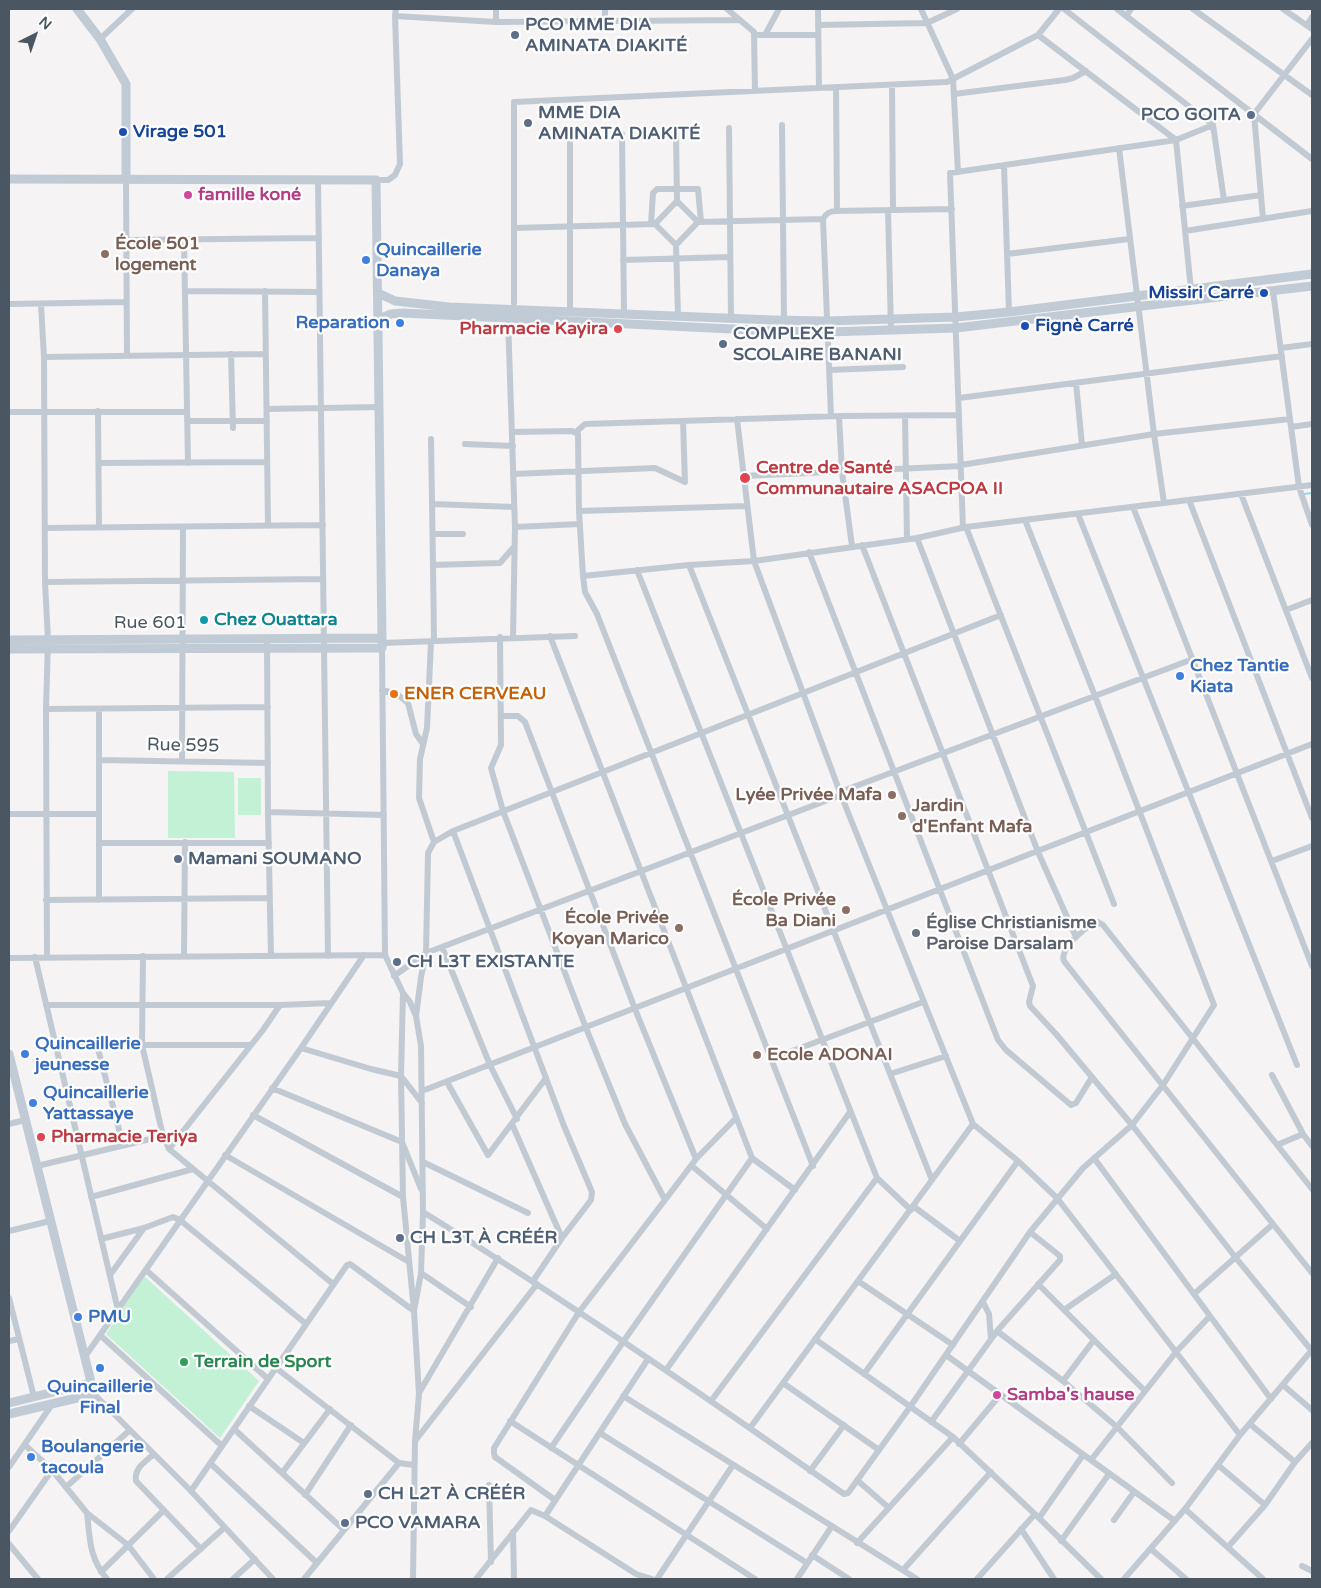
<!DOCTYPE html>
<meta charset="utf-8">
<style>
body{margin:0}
#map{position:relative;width:1321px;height:1588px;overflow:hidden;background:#f5f3f3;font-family:"Varela Round",sans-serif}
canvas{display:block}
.frame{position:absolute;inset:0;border:10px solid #4a5661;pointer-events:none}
.north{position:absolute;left:10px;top:10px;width:50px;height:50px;-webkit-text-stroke:4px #fff;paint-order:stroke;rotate:41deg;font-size:14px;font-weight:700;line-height:20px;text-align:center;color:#4a5661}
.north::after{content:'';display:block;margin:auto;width:18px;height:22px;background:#4a5661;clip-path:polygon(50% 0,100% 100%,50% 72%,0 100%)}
</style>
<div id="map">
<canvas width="1321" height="1588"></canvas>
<div class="frame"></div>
<div class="north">N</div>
</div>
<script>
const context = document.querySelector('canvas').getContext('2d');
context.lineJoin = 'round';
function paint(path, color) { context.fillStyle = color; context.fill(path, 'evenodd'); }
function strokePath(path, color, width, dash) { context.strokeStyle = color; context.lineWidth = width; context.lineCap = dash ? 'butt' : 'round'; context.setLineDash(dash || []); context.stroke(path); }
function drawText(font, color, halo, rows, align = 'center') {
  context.font = font + ' "Varela Round",sans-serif'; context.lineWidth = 4.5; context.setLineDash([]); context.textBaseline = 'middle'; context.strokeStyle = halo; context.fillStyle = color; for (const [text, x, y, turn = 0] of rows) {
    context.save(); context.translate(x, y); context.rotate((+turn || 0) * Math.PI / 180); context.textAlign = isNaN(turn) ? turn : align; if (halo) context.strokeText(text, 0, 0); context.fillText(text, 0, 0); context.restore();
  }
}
paint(new Path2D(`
 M168 771 234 772 235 838H168Z
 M238 778H261V815H238Z
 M144 1276 259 1381 220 1438 106 1334Z`), '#c3f1d5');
strokePath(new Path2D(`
 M1304 494 1312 493`), '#90daee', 2);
strokePath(new Path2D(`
 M605 9V21
 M727 9 754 32 755 91
 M818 9 819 88
 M921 9 953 79 958 172
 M1064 9 1213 125 1224 200
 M1117 9 1312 159
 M1193 9 1312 95
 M1283 9 1312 29
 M395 16 496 22 740 20
 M1126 16 1131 9
 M496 22V9
 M818 25 927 23 957 9
 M1307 25 1312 17
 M754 35H818
 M765 35 779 9
 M1038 35 1176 140 1192 300
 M100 39 132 9
 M892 85 893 210
 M836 87 837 211
 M954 94 1065 80 1073 78 1086 71
 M782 125 784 320
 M729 128 731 318
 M676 133 677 201
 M622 134 624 314
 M1119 148 1154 434 1164 503
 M1004 165 1009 312
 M126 180 127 356
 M318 180 328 956
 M376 180H388L395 175 400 164 395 16 396 9
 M1182 206 1261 195
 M888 210 891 330
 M1263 219 1254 114 1312 39
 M698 222 677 201 655 224 676 245 698 222 823 219
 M651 224 653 193 657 189H698L701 222
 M514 228 655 224
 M1185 231 1312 211
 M125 240 319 238
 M184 240 188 463
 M676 245 678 316
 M1007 254 1129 239
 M623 260 730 257
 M185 291 319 292
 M265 291 268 526
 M1273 291 1299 487 1312 525
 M514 303V102L947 82 1038 35 1059 9
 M9 304 126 302
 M41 305 44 357 45 582 48 640 46 709 47 957
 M570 312V134
 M508 318 515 527 513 637
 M1281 348 1312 344
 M231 354 233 428
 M44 357 265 354
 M829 370 903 367
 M1076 383 1082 445
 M959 398 1282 356
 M267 409 380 407
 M98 411 99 527
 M9 412H187
 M831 416 823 219C826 213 830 211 837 211L952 209
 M839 416 842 472 852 546
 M905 416 907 539
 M737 419 754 561 841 795 973 1124 1018 1161 1057 1198 1240 1435
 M187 421H267
 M1291 427 1312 424
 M512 432 572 431 578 434 579 511 583 576
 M576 432 585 424 839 416 959 415
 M431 439 433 565
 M465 444 513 446
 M99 463 267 462
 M961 465 1154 434 1290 419
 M513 474 655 468 685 482 683 421
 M743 476 961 466
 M1241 494 1312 678
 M1189 500 1312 818
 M432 504 514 507
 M1133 507 1312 966
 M579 511 747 506
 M1078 514 1297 1065
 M515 527 580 524
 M966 527 1114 904
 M45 528 323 525
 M963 528 950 173 1176 140 1213 125
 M433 534H463
 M917 538 1038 852 1076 937
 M862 545 1033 986 1029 1002 1030 1006 1056 1034 1132 1125 1236 1258 1312 1351
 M809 552 998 1040 1006 1050 1071 1105 1076 1103 1092 1077
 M689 565 932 1180
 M637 570 877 1178 911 1210
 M45 582 323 579
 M1286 610 1312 600
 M550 636 752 1158 795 1190
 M500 637 501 745 491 768 503 811 586 1028 625 1124 665 1200 579 1312 494 1448V1453L495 1457 555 1500
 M267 639 268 812 271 956
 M434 641 433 565 500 563 513 548
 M431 642 427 728 420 759 419 798 434 842
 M382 643 575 636
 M382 648 385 955 403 993 401 1076 403 1197 414 1311 419 1394 415 1441 413 1579
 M382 690 397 694 408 703 416 734 423 744
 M46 709 268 707
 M99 710V900
 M501 716H518L525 722 635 1009 696 1159
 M99 760 268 763
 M182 761 183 527
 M840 792 1193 659
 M268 812 384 815
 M9 814H99
 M453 831 564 1126 592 1192 591 1200 562 1238 533 1281
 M99 843H269
 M1272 861 1312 846
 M46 900 269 898
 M442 947 490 1065 517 1119
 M143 956 142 1045 163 1136 169 1149 333 1284
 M184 956 185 842
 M35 957 118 1310
 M9 958 385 955
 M394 976 426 953 841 795
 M46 1005H280L331 1003
 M416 1016 421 977 426 953 428 853 434 842 453 831 1001 615
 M56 1045H251
 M97 1045 123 1145
 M301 1048 371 1069 401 1076 422 1103
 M771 1059 923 1002
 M890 1074 946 1056
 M1272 1075 1303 1134 1312 1146
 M447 1082 488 1155 546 1078
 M272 1088 402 1142 421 1189
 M422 1091 1312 744
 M253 1115 403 1197
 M9 1124 25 1120
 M512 1124 562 1238
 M1277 1145 1303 1134
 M169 1149 263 1030 280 1005
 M225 1155 409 1262
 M1094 1158 1271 1399
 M423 1162 528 1213
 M37 1166 163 1136
 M692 1166 767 1229
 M813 1166 597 614 585 592 583 576 689 565 754 561 917 538 966 527 1312 485
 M1312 1189 1103 925 1098 922C1088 925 1066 943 1064 954 1062 959 1064 961 1067 965L1312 1273
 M91 1197 193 1169
 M665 1200 696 1159 736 1118
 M913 1206 960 1241
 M423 1212C567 1301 706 1397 844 1494L848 1493 910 1407 1030 1232 1083 1168 1132 1125 1163 1085 1214 1005 1095 696 1025 520
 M9 1231 50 1221
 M101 1239 144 1228 173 1217 180 1220 306 1324
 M146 1270 268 1379
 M421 1273 471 1307
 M110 1275 144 1228
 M858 1281 953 1345
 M1038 1284 1145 1391
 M1194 1294 1273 1224
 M9 1298 34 1397
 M983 1302 989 1314 991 1339
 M1064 1310 1116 1274
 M997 1331 1063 1381 1117 1427 1172 1483
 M100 1335 222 1446
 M815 1339 953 1437 1039 1518 1101 1579
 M9 1341 19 1339
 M946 1355 1175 1521
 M84 1358 301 1048 364 955
 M276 1368 399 1463 414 1465
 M666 1370 850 1112
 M864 1374 1018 1161
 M1063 1381 1094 1340
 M783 1383 879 1450
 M1283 1385 1312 1410
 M419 1393 498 1258
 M94 1394 191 1491 273 1579
 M623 1396 917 1579
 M711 1401 877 1178
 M249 1406 304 1443
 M510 1421 755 1579
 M931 1422 997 1331 1060 1260V1256L1030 1232
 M1250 1424 1295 1462
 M750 1428 973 1124
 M234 1429 344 1530
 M600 1433 807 1563
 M415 1441 537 1284
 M959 1444 1000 1395
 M25 1445 52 1470 87 1513 128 1545 154 1579
 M551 1448 623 1342 752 1158
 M154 1454C145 1462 134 1468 136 1481L201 1549
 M1091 1460 1176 1352 1210 1316
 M210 1463 317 1563
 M1218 1465 1265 1505
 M9 1467 53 1403
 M810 1471 844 1425
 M282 1473 330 1409
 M857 1480 889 1508
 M489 1485 491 1562
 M66 1487 130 1430
 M191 1491 347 1265 350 1264 414 1311 421 1273 423 1212 421 1046 416 1016 410 1002 403 993
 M305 1495 351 1425
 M1185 1509 1263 1579
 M87 1513C90 1539 89 1558 107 1579
 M545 1516 648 1359
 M1039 1518 1083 1455
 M1114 1520 1134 1492
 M1021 1529 1054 1579
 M9 1531 52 1470
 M513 1532 514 1579
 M1061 1541 1109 1474
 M857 1543 953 1437
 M9 1544 38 1579
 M1228 1547 1265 1505 1295 1462 1312 1443
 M1151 1549 1186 1579
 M812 1555 849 1579
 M1302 1566 1312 1571
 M903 1570 991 1472
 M101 1572 164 1510
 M167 1579 224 1528
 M233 1579 255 1559
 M304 1579 399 1463
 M476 1579 531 1510 545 1516 636 1574 652 1579
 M657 1579 733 1465
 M797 1579 832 1526
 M977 1579 1035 1514
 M1124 1579 1185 1509 1240 1435 1312 1350`), '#c1cad2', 6);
strokePath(new Path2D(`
 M77 9 100 39 126 84V180
 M9 179 376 180 382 638V648L9 649
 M378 293 395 301 449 307 773 320 827 321 891 319 956 317 1009 312 1312 274
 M379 319 391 314 403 313 773 331 827 332 956 328 1312 286
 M9 640 382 638
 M9 1054 94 1394 9 1414
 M9 1403 90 1383`), '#c1cbd6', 9);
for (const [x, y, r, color] of [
 [515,35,5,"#5c6f8a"],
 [1251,115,5,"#5c6f8a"],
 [528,123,5,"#5c6f8a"],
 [123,132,5,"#1a4fb4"],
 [188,195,5,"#d1479c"],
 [105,254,5,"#8d6e63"],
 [366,260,5,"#3f7fe0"],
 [1264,293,5,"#1a4fb4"],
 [400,323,5,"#3f7fe0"],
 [1025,326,5,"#1a4fb4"],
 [618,329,5,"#e0444e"],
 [723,344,5,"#5c6f8a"],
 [745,478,6,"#e0444e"],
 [204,620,5,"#0f9aa8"],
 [1180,676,5,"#3f7fe0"],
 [394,694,5,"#e8710a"],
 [892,795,5,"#8d6e63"],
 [902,816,5,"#8d6e63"],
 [178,859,5,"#5c6f8a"],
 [846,910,5,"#8d6e63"],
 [679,928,5,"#8d6e63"],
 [916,933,5,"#6b7280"],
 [397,962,5,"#5c6f8a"],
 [25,1054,5,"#3f7fe0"],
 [757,1055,5,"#8d6e63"],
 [33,1103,5,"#3f7fe0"],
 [41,1137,5,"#e0444e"],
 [400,1238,5,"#5c6f8a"],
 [78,1317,5,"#3f7fe0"],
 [184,1362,5,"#2e9e5b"],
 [100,1368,5,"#3f7fe0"],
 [997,1395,5,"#d1479c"],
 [31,1457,5,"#3f7fe0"],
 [368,1494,5,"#5c6f8a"],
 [345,1523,5,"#5c6f8a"]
]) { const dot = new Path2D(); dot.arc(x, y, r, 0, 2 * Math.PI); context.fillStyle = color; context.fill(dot); strokePath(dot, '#fff', 2); }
drawText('bold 18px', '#4e5e75', '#fff', [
 ["PCO MME DIA",525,25],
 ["AMINATA DIAKITÉ",525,46],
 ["MME DIA",538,113],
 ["AMINATA DIAKITÉ",538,134],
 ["PCO GOITA",1241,115,"right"],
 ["COMPLEXE",733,334],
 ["SCOLAIRE BANANI",733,355],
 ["Mamani SOUMANO",188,859],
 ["CH L3T EXISTANTE",407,962],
 ["CH L3T À CRÉÉR",410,1238],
 ["CH L2T À CRÉÉR",378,1494],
 ["PCO VAMARA",355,1523]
], 'left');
drawText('bold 18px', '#164399', '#fff', [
 ["Virage 501",133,132],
 ["Missiri Carré",1254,293,"right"],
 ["Fignè Carré",1035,326]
], 'left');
drawText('bold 18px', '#b23c85', '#fff', [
 ["famille koné",198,195],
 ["Samba's hause",1007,1395]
], 'left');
drawText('bold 18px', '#785e54', '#fff', [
 ["École 501",115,244],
 ["logement",115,265],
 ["Lyée Privée Mafa",882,795,"right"],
 ["Jardin",912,806],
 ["d'Enfant Mafa",912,827],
 ["École Privée",836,900,"right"],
 ["Ba Diani",836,921,"right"],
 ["École Privée",669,918,"right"],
 ["Koyan Marico",669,939,"right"],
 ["Ecole ADONAI",767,1055]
], 'left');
drawText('bold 18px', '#366cbe', '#fff', [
 ["Quincaillerie",376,250],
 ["Danaya",376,271],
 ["Reparation",390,323,"right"],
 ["Chez Tantie",1190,666],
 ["Kiata",1190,687],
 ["Quincaillerie",35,1044],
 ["jeunesse",35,1065],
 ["Quincaillerie",43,1093],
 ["Yattassaye",43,1114],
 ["PMU",88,1317],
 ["Quincaillerie",100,1387,"center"],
 ["Final",100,1408,"center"],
 ["Boulangerie",41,1447],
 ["tacoula",41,1468]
], 'left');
drawText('bold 18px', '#be3a42', '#fff', [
 ["Pharmacie Kayira",608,329,"right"],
 ["Centre de Santé",756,468],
 ["Communautaire ASACPOA II",756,489],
 ["Pharmacie Teriya",51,1137]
], 'left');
drawText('bold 18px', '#0d838f', '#fff', [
 ["Chez Ouattara",214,620]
], 'left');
drawText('18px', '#4a5661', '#fff', [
 ["Rue 601",150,623],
 ["Rue 595",183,746,1]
]);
drawText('bold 18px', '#c56008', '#fff', [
 ["ENER CERVEAU",404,694]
], 'left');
drawText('bold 18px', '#5b616d', '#fff', [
 ["Église Christianisme",926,923],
 ["Paroise Darsalam",926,944]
], 'left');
drawText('bold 18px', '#27864d', '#fff', [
 ["Terrain de Sport",194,1362]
], 'left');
</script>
